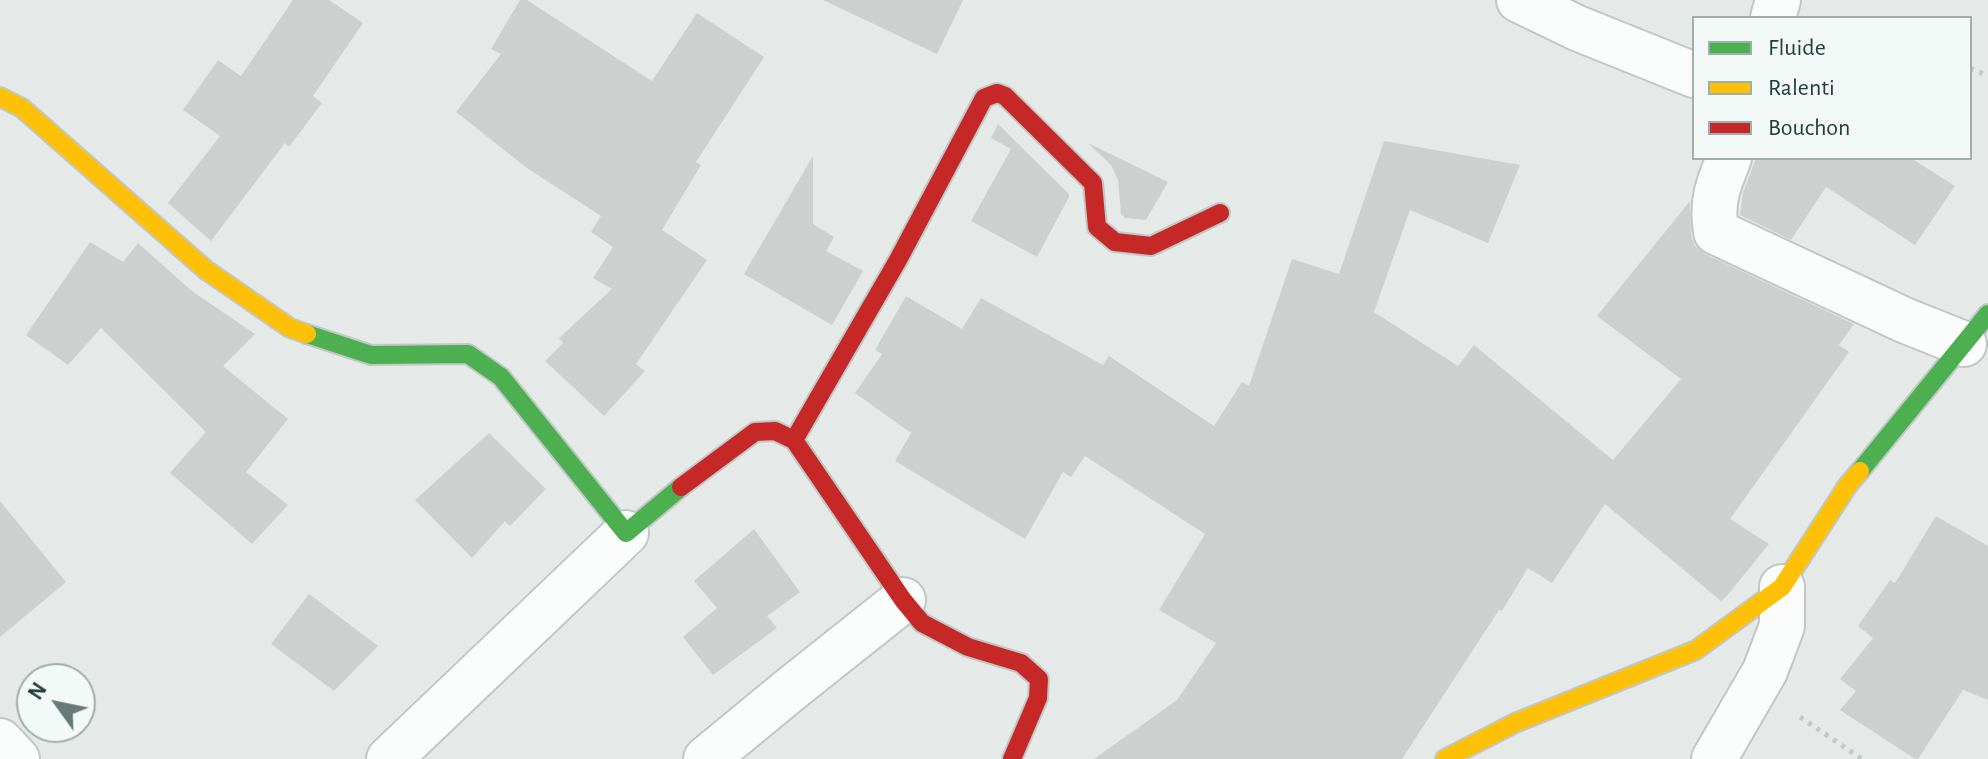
<!DOCTYPE html>
<style>
body{margin:0}
#map{position:relative;width:1988px;height:759px;overflow:hidden;background:#e5eae9;font-family:"Alegreya Sans",sans-serif}
canvas{display:block}
.legend{position:absolute;left:1692px;top:16px;width:280px;height:144px;box-sizing:border-box;background:#f3f9f7;border:2px solid #9fafac;margin:0;padding:10px 14px;list-style:none;font-size:24px;color:#213f3b}
.legend li{display:flex;align-items:center;gap:16px;height:40px}
.legend b{width:40px;border:2px solid #9fafac}
.north{position:absolute;left:16px;top:663px;width:80px;height:80px;box-sizing:border-box;background:#f3f9f7;border:2px solid #9fafac;border-radius:50%;rotate:303deg;font-size:22px;font-weight:700;line-height:32px;text-align:center;color:#213f3b}
.north::after{content:'';display:block;margin:auto;width:28px;height:36px;background:#667b78;clip-path:polygon(50% 0,100% 100%,50% 72%,0 100%)}
</style>
<div id="map">
<canvas width="1988" height="759"></canvas>
<ul class="legend">
<li><b style="height:10px;background:#4caf50"></b>Fluide</li>
<li><b style="height:10px;background:#ffc107"></b>Ralenti</li>
<li><b style="height:10px;background:#c62828"></b>Bouchon</li>
</ul>
<div class="north">N</div>
</div>
<script>
const context = document.querySelector('canvas').getContext('2d');
context.lineJoin = 'round';
function paint(path, color) { context.fillStyle = color; context.fill(path, 'evenodd'); }
function strokePath(path, color, width, dash) { context.strokeStyle = color; context.lineWidth = width; context.lineCap = dash ? 'butt' : 'round'; context.setLineDash(dash || []); context.stroke(path); }
paint(new Path2D(`
 M293 0H329L363 23 313 96 322 103 289 147 285 143 211 241 168 203 220 136 183 110 218 60 241 76Z
 M520 0H527L652 81 697 13 764 57 696 162 701 165 662 230 707 260 636 364 645 371 604 416 545 361 563 343 559 338 612 289 593 278 613 247 591 232 601 216 527 168 456 112 501 54 491 49Z
 M823 0H963L937 54Z
 M998 124 1069 194V197L1037 257 971 221 1011 149 991 138Z
 M1384 141 1520 165 1488 243 1410 210 1374 312 1458 366 1474 345 1613 460 1681 379 1597 316 1690 201 1691 236 1695 246 1705 254 1854 324 1839 345 1849 352 1730 519 1769 544 1726 597 1721 601 1605 504 1552 583 1528 568 1502 611 1499 610 1402 759H1094L1177 700 1216 643 1159 610 1205 534 1085 456 1071 477 1063 472 1025 539 895 461 911 433 855 393 882 354 875 350 906 296 962 329 981 298 1103 365 1109 356 1214 426 1242 382 1249 386 1292 259 1339 274Z
 M1088 143 1168 182 1146 220 1125 218 1121 214 1118 180 1111 165Z
 M813 156V224L834 237 826 251 863 271 832 325 744 274Z
 M1756 158H1911L1955 186 1915 245 1826 187 1791 240 1740 215 1743 193Z
 M90 242 123 262 138 243 192 291 255 334 223 366 288 419 246 472 288 505 252 544 170 473 206 432 101 328 68 365 26 335Z
 M489 433 546 489 510 526 505 521 472 558 415 500Z
 M0 501 66 582 0 637Z
 M1936 516 1988 546V700L1963 690 1918 759H1915L1840 710 1856 691 1840 679 1873 638 1858 626 1890 580 1895 583Z
 M754 529 800 592 767 616 777 628 713 675 683 637 717 608 694 581Z
 M309 594 378 646 334 691 271 644Z`), '#ccd1d0');
const street = new Path2D(`
 M1519 0 1577 28 1694 75
 M1773 18 1778 0
 M1729 158C1718 185 1711 202 1716 232L1904 320 1964 344
 M0 741 17 759
 M389 759 626 533
 M706 759 791 689 903 600
 M1714 759 1765 671 1782 626V587`);
const fast = new Path2D(`
 M307 334 371 355 468 354 501 377 626 533 681 487
 M1860 471 1988 314`);
const slow = new Path2D(`
 M0 97 22 108 206 270 290 328 307 334
 M1445 759 1515 723 1696 650 1782 587 1848 485 1860 471`);
const jam = new Path2D(`
 M794 440 898 260 984 98 997 93 1005 96 1093 183 1097 227 1115 242 1151 246 1220 213
 M681 487 755 432 775 431 794 440 903 600 922 623 968 647 1021 663 1039 679 1038 698 1012 759`);
strokePath(street, '#c2c7c6', 48);
strokePath(fast, '#c0c8c6', 22);
strokePath(slow, '#c0c8c6', 22);
strokePath(jam, '#c0c8c6', 22);
strokePath(new Path2D(`
 M1970 68 1988 76
 M1800 717 1862 759`), '#c1cac9', 5, [4, 6]);
strokePath(street, '#fbfcfc', 44);
strokePath(fast, '#4caf50', 18);
strokePath(slow, '#ffc107', 18);
strokePath(jam, '#c62828', 18);
</script>
